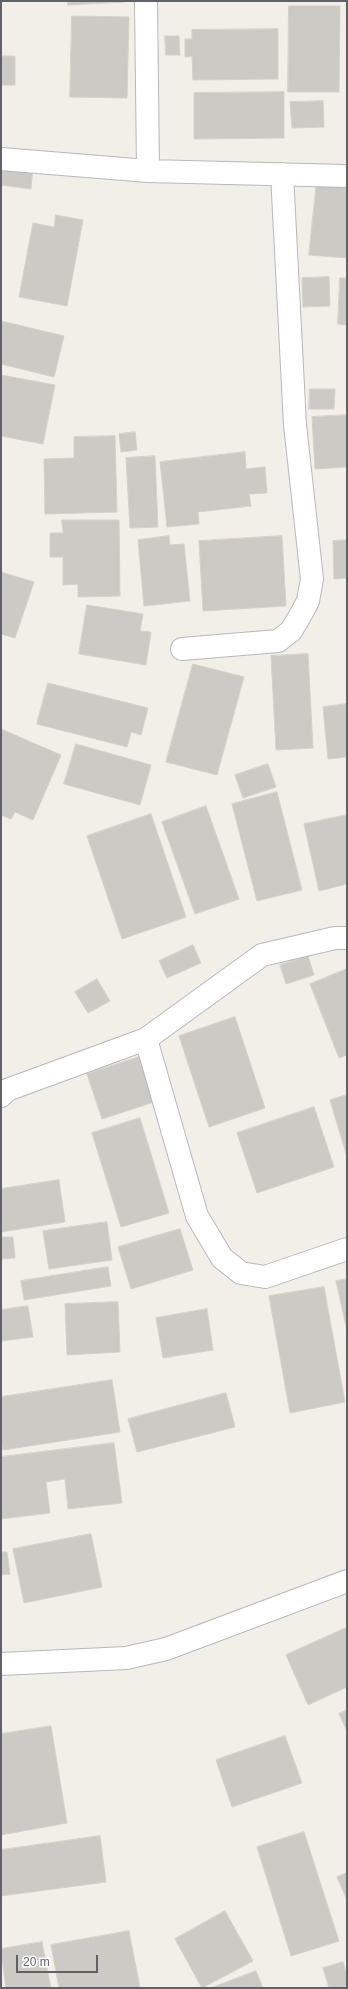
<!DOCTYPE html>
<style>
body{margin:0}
#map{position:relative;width:348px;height:1989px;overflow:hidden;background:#f1efe8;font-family:Helvetica,sans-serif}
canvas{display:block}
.frame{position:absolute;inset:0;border:2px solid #5f6368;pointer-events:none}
.scale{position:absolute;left:16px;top:1955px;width:82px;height:18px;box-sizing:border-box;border:2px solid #5f6368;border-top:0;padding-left:5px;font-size:12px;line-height:14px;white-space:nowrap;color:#5f6368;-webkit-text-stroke:3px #fff;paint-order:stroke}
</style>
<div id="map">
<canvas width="348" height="1989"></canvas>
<div class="frame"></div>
<div class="scale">20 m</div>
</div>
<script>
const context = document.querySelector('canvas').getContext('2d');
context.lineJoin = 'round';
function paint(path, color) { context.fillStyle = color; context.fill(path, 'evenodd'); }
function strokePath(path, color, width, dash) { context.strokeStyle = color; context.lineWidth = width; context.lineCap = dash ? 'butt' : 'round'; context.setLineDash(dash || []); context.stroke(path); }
const building = new Path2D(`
 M68 1H125V2L68 5Z
 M289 6H340L339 92H288Z
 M72 16 129 17 127 98 70 97Z
 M278 29V79L193 80 192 56 185 57V39H192V30Z
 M165 36H179L180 55H166Z
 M1 56H15V85H1Z
 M284 92V138L194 139V93Z
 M323 101 324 127 292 128 290 102Z
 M1 163 33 166 31 189 1 185Z
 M317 180 347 182V258L309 255Z
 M56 215 83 220 67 306 19 297 33 223 54 227Z
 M329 277 330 306 303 307 302 278Z
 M340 278H347V325L338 324Z
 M1 321 64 336 54 377 1 364Z
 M1 375 55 385 43 444 1 436Z
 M310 389H335L334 409H309Z
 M347 415V467L315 469 312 417Z
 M135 432 137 450 121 452 119 434Z
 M115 436 117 512 45 514 44 459 74 458V437Z
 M245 452 246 469 265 467 267 493 249 494 251 506 198 512 199 524 167 527 160 462Z
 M155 456 158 527 130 528 126 458Z
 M62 520H119L120 596 78 597V584L63 585V557H50V533H63Z
 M169 536 170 545 184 544 190 601 144 606 138 540Z
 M282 536 286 606 203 611 199 541Z
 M347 540V578L334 579 333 541Z
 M1 572 34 582 15 638 1 634Z
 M87 605 143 614 140 631 151 632 146 665 79 654Z
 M308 654 313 748 276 750 271 656Z
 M193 664 244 677 217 775 166 762Z
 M48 683 148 708 141 735 131 732 127 747 37 724Z
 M347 704V757L328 759 323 707Z
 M1 729 61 755 33 820 15 812 11 819 1 815Z
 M76 744 151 765 140 805 64 784Z
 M268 764 276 787 243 798 235 775Z
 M277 792 302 890 257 901 232 804Z
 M206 806 239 899 195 914 162 822Z
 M151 814 186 917 122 939 87 836Z
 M347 815V884L319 891 304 824Z
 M193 945 201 963 167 978 159 961Z
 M308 956 314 975 286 984 280 965Z
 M347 969V1055L339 1058 310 984Z
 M97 979 110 1001 88 1013 75 992Z
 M235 1017 265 1108 209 1127 179 1036Z
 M139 1057 154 1102 102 1119 87 1074Z
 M347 1095V1157L330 1100Z
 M314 1107 334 1167 257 1193 237 1133Z
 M140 1118 169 1213 121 1227 92 1133Z
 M59 1180 65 1222 1 1232V1189Z
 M107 1222 112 1260 49 1269 43 1231Z
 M180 1229 193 1270 131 1289 118 1247Z
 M1 1237H13L15 1258 1 1259Z
 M108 1267 111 1286 24 1300 21 1281Z
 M347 1279V1331L336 1281Z
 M324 1287 345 1402 290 1413 269 1296Z
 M118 1302 120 1352 67 1355 65 1304Z
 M28 1306 33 1337 1 1341V1310Z
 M207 1309 213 1350 163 1358 156 1318Z
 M112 1380 120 1432 3 1450 1 1438V1397Z
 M226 1393 235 1427 137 1452 128 1419Z
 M114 1443 122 1503 68 1509 65 1479 46 1482 50 1513 1 1519V1457Z
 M91 1534 102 1587 24 1603 13 1549Z
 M1 1552H7L10 1574 1 1575Z
 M346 1628 347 1687 308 1705 286 1655Z
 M347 1710V1731L339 1714Z
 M51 1726 67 1823 1 1835V1734Z
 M285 1736 302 1783 232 1807 216 1760Z
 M304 1832 339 1941 291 1956 257 1847Z
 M100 1836 106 1882 1 1896V1850Z
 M347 1873V1900L337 1877Z
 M225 1911 253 1961 202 1988 175 1939Z
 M129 1931 140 1988H59L51 1945Z
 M42 1942 51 1988H6L1 1949Z
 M343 1962 347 1976V1988H329L323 1968Z
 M256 1971 263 1988H211Z`);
paint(building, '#cccac5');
strokePath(building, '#d6d1c6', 1);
const minor = new Path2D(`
 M146 1 148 171
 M1 159 148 171 347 176
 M182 649 278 641 291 631 300 616 308 601 312 579 295 425 282 174
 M146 1039 197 1216 222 1258 241 1273 265 1277 347 1249
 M1 1096 7 1090 146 1039 262 955 335 938H347
 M1 1664 126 1658 166 1649 347 1581`);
strokePath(minor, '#b5b8bc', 24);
strokePath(minor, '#fff', 22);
</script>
